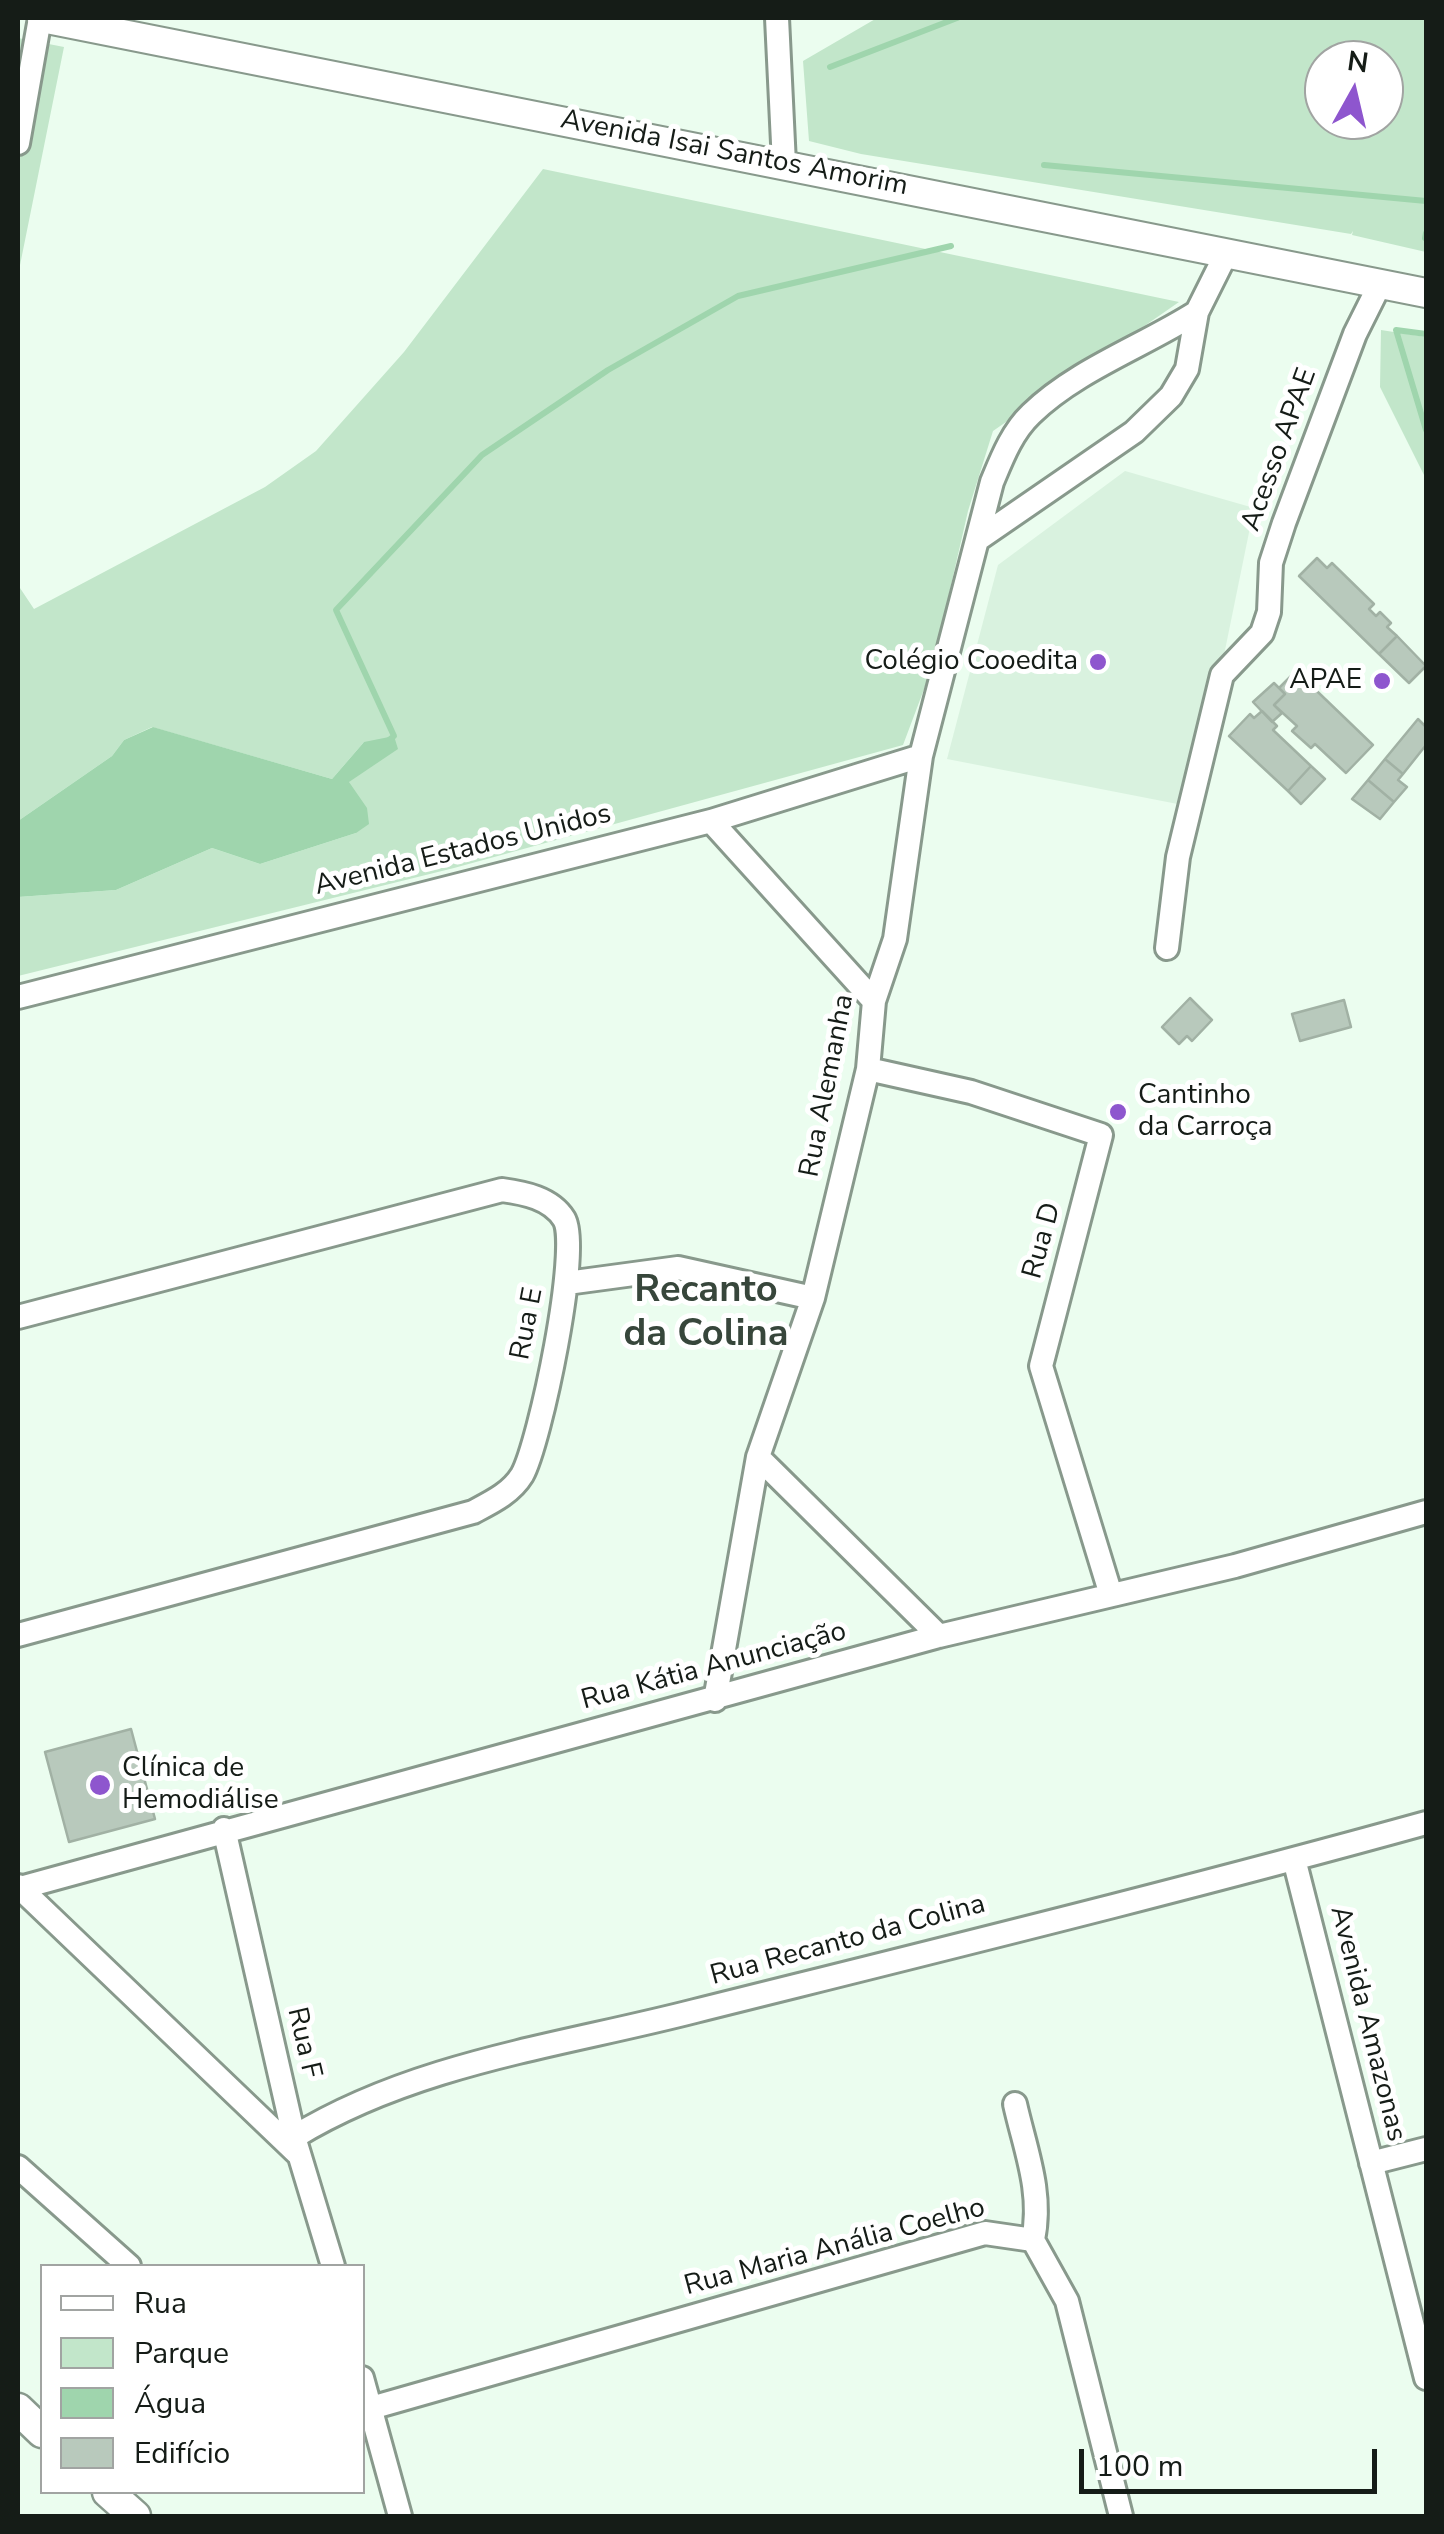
<!DOCTYPE html>
<meta charset="utf-8">
<style>
body{margin:0}
#map{position:relative;width:1444px;height:2534px;overflow:hidden;background:#ebfdef;font-family:"Nunito Sans",sans-serif}
canvas{display:block}
.frame{position:absolute;inset:0;border:20px solid #151c17;pointer-events:none}
.legend{position:absolute;left:40px;top:2264px;width:325px;height:230px;box-sizing:border-box;background:#fff;border:2px solid #a1a4a2;margin:0;padding:12px 18px;list-style:none;font-size:30px;color:#151c17}
.legend li{display:flex;align-items:center;gap:20px;height:50px}
.legend b{width:50px;border:2px solid #a1a4a2}
.north{position:absolute;left:1304px;top:40px;width:100px;height:100px;box-sizing:border-box;background:#fff;border:2px solid #a1a4a2;border-radius:50%;rotate:8deg;font-size:28px;font-weight:700;line-height:40px;text-align:center;color:#151c17}
.north::after{content:'';display:block;margin:auto;width:35px;height:45px;background:#8e56ce;clip-path:polygon(50% 0,100% 100%,50% 72%,0 100%)}
.scale{position:absolute;left:1079px;top:2449px;width:298px;height:45px;box-sizing:border-box;border:5px solid #151c17;border-top:0;padding-left:12px;font-size:30px;line-height:35px;white-space:nowrap;color:#151c17;-webkit-text-stroke:8px #fff;paint-order:stroke}
</style>
<div id="map">
<canvas width="1444" height="2534"></canvas>
<div class="frame"></div>
<ul class="legend">
<li><b style="height:12px;background:#fff"></b>Rua</li>
<li><b style="height:28px;background:#c2e6ca"></b>Parque</li>
<li><b style="height:28px;background:#9fd5ad"></b>Água</li>
<li><b style="height:28px;background:#b8c9bc"></b>Edifício</li>
</ul>
<div class="north">N</div>
<div class="scale">100 m</div>
</div>
<script>
const context = document.querySelector('canvas').getContext('2d');
context.lineJoin = 'round';
function paint(path, color) { context.fillStyle = color; context.fill(path, 'evenodd'); }
function strokePath(path, color, width, dash) { context.strokeStyle = color; context.lineWidth = width; context.lineCap = dash ? 'butt' : 'round'; context.setLineDash(dash || []); context.stroke(path); }
function drawText(font, color, halo, rows, align = 'center') {
  context.font = font + ' "Nunito Sans",sans-serif'; context.lineWidth = 10; context.setLineDash([]); context.textBaseline = 'middle'; context.strokeStyle = halo; context.fillStyle = color; for (const [text, x, y, turn = 0] of rows) {
    context.save(); context.translate(x, y); context.rotate((+turn || 0) * Math.PI / 180); context.textAlign = isNaN(turn) ? turn : align; if (halo) context.strokeText(text, 0, 0); context.fillText(text, 0, 0); context.restore();
  }
}
paint(new Path2D(`
 M1125 471 1254 508 1193 807 947 759 998 565Z`), '#d9f2df');
paint(new Path2D(`
 M877 18H1426V252L1352 235 1353 231 1351 234 861 154 809 141 803 61ZM1324 60H1384V120H1324Z
 M18 38 64 47 18 275Z
 M543 169 1179 302 993 431 968 511 932 668 903 745 454 868 18 976V897L116 890 212 848 260 864 356 833 349 782 364 742 332 779 152 727 124 740 112 756 18 821V585L34 609 265 487 316 451 404 352Z
 M1381 330 1426 337V479L1380 387Z`), '#c2e6ca');
paint(new Path2D(`
 M153 727 332 779 364 742 394 736 398 749 349 782 367 808 369 824 356 833 260 864 212 848 116 890 18 897V821L112 756 124 740Z`), '#9fd5ad');
strokePath(new Path2D(`
 M830 67 957 18
 M1044 165 1426 201
 M1425 238 1426 233
 M1426 334 1396 330 1426 430
 M389 740 394 736 336 610 482 455 608 370 738 296 951 246`), '#9fd5ad', 6);
const building = new Path2D(`
 M1317 558 1327 568 1332 563 1374 604 1369 609 1376 616 1380 612 1391 623 1387 627 1397 636 1379 654 1299 576Z
 M1397 636 1426 666 1409 683 1379 654Z
 M1296 671 1373 745 1346 773 1315 744 1311 748 1292 731 1297 726 1274 705 1285 694 1279 688Z
 M1274 683 1285 694 1274 705 1282 713 1272 722 1253 702Z
 M1262 711 1277 726 1273 730 1311 766 1288 791 1229 736 1250 714 1254 718Z
 M1418 719 1426 727V745L1403 774 1385 759Z
 M1385 759 1403 774 1398 780 1407 787 1394 802 1368 780Z
 M1311 766 1325 779 1301 804 1288 791Z
 M1368 780 1394 802 1380 819 1352 799Z
 M1190 998 1212 1020 1192 1041 1187 1036 1179 1044 1162 1027Z
 M1344 1000 1351 1027 1300 1041 1292 1014Z
 M131 1729 155 1819 69 1842 45 1752Z`);
paint(building, '#b8c9bc');
strokePath(building, '#a1b1a4', 2.5);
const minor = new Path2D(`
 M777 18 784 164
 M18 143 40 18
 M977 540 1134 432 1171 396 1187 369 1197 312 1227 252
 M711 821 874 1001
 M1167 948 1178 857 1222 675 1262 633 1269 612 1271 563 1284 523 1355 334 1380 284
 M18 997 711 821 921 756
 M868 1069 971 1092 1101 1135 1041 1366 1111 1595
 M567 1283 678 1268 813 1298
 M18 1317 502 1190C524 1193 551 1198 564 1219 581 1247 540 1443 522 1475 511 1493 492 1502 473 1512L18 1635
 M758 1457 939 1636
 M715 1700 758 1457 813 1298 868 1069 874 1001 895 939 921 756 992 482C1002 458 1012 432 1031 414 1076 370 1144 346 1197 312
 M224 1829 294 2137 333 2266
 M1294 1859 1426 2378
 M18 1886 297 2153
 M20 1888 939 1636 1235 1566 1426 1512
 M1015 2104C1025 2149 1043 2192 1033 2240
 M294 2137C415 2063 559 2046 695 2011 939 1950 1184 1890 1426 1823
 M1371 2163 1426 2149
 M18 2167 129 2266
 M362 2378 400 2516
 M371 2408 985 2233 1033 2240 1067 2301 1121 2516`);
const major = new Path2D(`
 M42 18 1426 293`);
const highway = new Path2D(`
 M18 2409 42 2432
 M108 2492 135 2516`);
strokePath(minor, '#88998c', 28);
strokePath(major, '#88998c', 32);
strokePath(highway, '#88998c', 35);
strokePath(minor, '#fff', 22);
strokePath(major, '#fff', 28);
strokePath(highway, '#fff', 30);
for (const [x, y, r, color] of [
 [1098,662,10,"#8e56ce"],
 [1382,681,10,"#8e56ce"],
 [1118,1112,10,"#8e56ce"],
 [100,1785,12,"#8e56ce"]
]) { const dot = new Path2D(); dot.arc(x, y, r, 0, 2 * Math.PI); context.fillStyle = color; context.fill(dot); strokePath(dot, '#fff', 4); }
drawText('28px', '#151c17', '#fff', [
 ["Avenida Isai Santos Amorim",734,154,11],
 ["Acesso APAE",1280,450,-70],
 ["Avenida Estados Unidos",463,851,-14],
 ["Rua Alemanha",828,1086,-79],
 ["Rua D",1043,1241,-75],
 ["Rua E",528,1324,-79],
 ["Rua Kátia Anunciação",714,1667,-15],
 ["Rua Recanto da Colina",848,1941,-15],
 ["Avenida Amazonas",1367,2024,76],
 ["Rua F",303,2043,77],
 ["Rua Maria Anália Coelho",835,2248,-15]
]);
drawText('28px', '#151c17', '#fff', [
 ["Colégio Cooedita",1078,662],
 ["APAE",1362,681],
 ["Cantinho",1138,1096,"left"],
 ["da Carroça",1138,1128,"left"],
 ["Clínica de",122,1769,"left"],
 ["Hemodiálise",122,1801,"left"]
], 'right');
drawText('bold 38px', '#37463b', '#fff', [
 ["Recanto",706,1292],
 ["da Colina",706,1336]
]);
</script>
